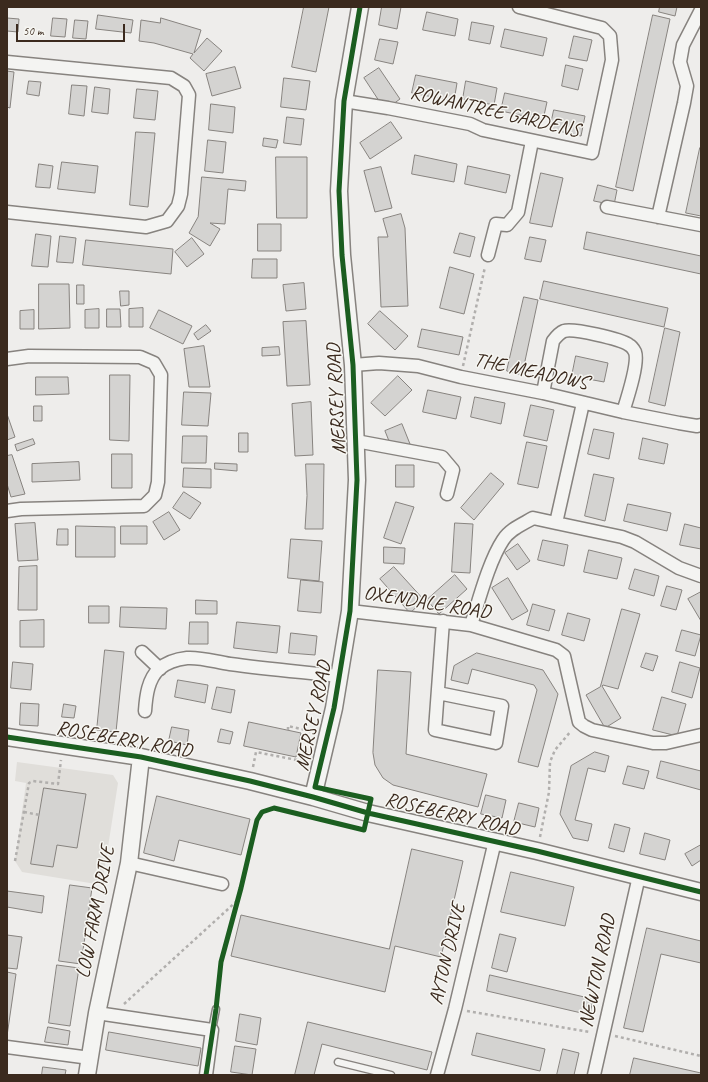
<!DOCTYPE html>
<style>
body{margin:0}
#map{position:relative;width:708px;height:1082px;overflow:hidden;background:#eeedeb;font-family:Caveat,sans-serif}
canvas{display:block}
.frame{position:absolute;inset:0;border:8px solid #3b2a1e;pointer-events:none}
.scale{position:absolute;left:16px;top:24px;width:109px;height:18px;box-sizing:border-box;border:2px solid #3b2a1e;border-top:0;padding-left:5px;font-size:12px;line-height:14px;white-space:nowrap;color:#3b2a1e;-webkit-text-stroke:3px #f6f6f2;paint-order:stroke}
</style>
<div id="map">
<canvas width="708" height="1082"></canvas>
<div class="frame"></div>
<div class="scale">50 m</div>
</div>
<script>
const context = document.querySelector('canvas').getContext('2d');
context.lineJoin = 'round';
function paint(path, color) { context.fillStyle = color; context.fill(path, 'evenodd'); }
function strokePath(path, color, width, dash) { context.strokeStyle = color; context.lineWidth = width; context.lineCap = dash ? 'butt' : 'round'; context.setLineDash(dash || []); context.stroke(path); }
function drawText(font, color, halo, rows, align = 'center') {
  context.font = font + ' Caveat,sans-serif'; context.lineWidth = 3; context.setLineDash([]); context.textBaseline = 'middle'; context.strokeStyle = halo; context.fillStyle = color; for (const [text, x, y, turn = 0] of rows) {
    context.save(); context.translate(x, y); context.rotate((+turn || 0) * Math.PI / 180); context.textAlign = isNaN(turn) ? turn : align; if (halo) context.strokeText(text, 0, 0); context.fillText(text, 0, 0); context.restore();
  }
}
paint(new Path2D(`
 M17 762 113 775 118 783 103 879 96 884 22 872 15 861 26 783 15 781Z`), '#e0deda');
const building = new Path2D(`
 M304 7H329L316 72 292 67Z
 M382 7H401L397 29 379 25Z
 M660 7H677L675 16 659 12Z
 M427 12 458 19 455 36 423 30Z
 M98 15 133 20 131 33 96 29Z
 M653 15 670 19 633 191 616 187Z
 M7 18 19 19 18 32 7 31Z
 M53 18 67 19 65 37 51 36Z
 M161 18 201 30 194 53 207 38 222 51 204 71 190 58 193 54 154 43 139 41 141 20 160 23Z
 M75 20 88 21 86 39 73 38Z
 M472 22 494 26 490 44 469 40Z
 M505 29 547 38 543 56 501 47Z
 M574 36 592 40 587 61 569 58Z
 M380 39 398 42 393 64 375 60Z
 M566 65 583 69 578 90 562 86Z
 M235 67 241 88 212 96 206 74Z
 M379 68 400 99 385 110 364 78Z
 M7 71 14 72 10 108 7 107Z
 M416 75 457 83 454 101 412 93Z
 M284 78 310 81 306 110 281 107Z
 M29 81 41 82 39 96 27 94Z
 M466 81 497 88 494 105 463 99Z
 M72 85 87 86 84 116 69 114Z
 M95 87 110 89 108 114 92 112Z
 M137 89 158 91 155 120 134 118Z
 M505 93 547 102 543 120 501 111Z
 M211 104 235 107 233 133 209 130Z
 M554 110 585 116 581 136 550 129Z
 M287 117 304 119 301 145 284 143Z
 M391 122 402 138 370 159 360 143Z
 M136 132 155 133 148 207 130 205Z
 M264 138 278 140 276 148 263 146Z
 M208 140 226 142 223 173 205 171Z
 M700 148 701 149V216L686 213Z
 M415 155 457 164 454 182 412 174Z
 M276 157H307V218H277Z
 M62 162 98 166 95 193 58 189Z
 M39 164 53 166 50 188 36 187Z
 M468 166 510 175 506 193 465 184Z
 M381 167 392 208 375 212 364 171Z
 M541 173 563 178 552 227 530 223Z
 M202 177 246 181 245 191 228 189 225 224 210 223 220 229 210 246 189 233 198 217Z
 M598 185 617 190 614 205 594 201Z
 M401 214 405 228 408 306 381 307 378 237H388L383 219Z
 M258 224H281V251H258Z
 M587 232 701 256V274L584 249Z
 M460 233 475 237 470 257 454 253Z
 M36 234 51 236 48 267 32 266Z
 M60 236 76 238 73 263 57 262Z
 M530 237 546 240 541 262 525 259Z
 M192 238 204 254 187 267 175 252Z
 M86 240 173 249 171 274 83 265Z
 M253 259H277V278H252Z
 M450 267 474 274 464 314 440 308Z
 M544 281 668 308 664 327 540 299Z
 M304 283 306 309 286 311 283 285Z
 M39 284H69L70 328 39 329Z
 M77 285H84V304H77Z
 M120 291H129V305L121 306Z
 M524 297 538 300 522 375 507 371Z
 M143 308V327H129V309Z
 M99 309V328H85V310Z
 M107 309H120L121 327H107Z
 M34 310V329H20V311Z
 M159 310 192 326 183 344 150 328Z
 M380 311 408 336 395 350 368 324Z
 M306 321 310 385 287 386 283 322Z
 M206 325 211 331 198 340 194 334Z
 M665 328 680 332 665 406 649 402Z
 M422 329 463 337 459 355 418 347Z
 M204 346 210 387H189L184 349Z
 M279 347 280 355 262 356V348Z
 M576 356 608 363 604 382 572 376Z
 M110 375H130L129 441 110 440Z
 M398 376 412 390 385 416 371 403Z
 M36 377H68L69 394 36 395Z
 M428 390 461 397 456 419 423 412Z
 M184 392 211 393 208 426 182 425Z
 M475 397 505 403 501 424 471 417Z
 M311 402 313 455 295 456 292 404Z
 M531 405 554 410 547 441 524 436Z
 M34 406H42V421H34Z
 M7 414 15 437 7 440Z
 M402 424 410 444 393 451 385 431Z
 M594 429 614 433 609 459 588 454Z
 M239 433H248V452H239Z
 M183 436H207L206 463H182Z
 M643 438 668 444 664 464 639 459Z
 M33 439 35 444 17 451 15 445Z
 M527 442 547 446 538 488 518 484Z
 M112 454H132V488H112Z
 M12 455 25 494 11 497 7 484V456Z
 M79 462 80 480 32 482V464Z
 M215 463 237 464V471L215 469Z
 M306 464H324L323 529H305L307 496Z
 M396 465H414V487H396Z
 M184 468 211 469V488L183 487Z
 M491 473 504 484 474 520 461 508Z
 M594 474 614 478 605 521 585 516Z
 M184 492 201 503 190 519 173 508Z
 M396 502 414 507 401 544 384 538Z
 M628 504 671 513 667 531 624 521Z
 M169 512 180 530 164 540 153 522Z
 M35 523 38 560 18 561 15 524Z
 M455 523 473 524 470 573 452 572Z
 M685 524 701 528V549L680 545Z
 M76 526 115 527V557H76Z
 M121 526H147V544H121Z
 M58 529H68V545H57Z
 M291 539 322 541 319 581 288 578Z
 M543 540 568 545 564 566 538 560Z
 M518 544 530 561 517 570 505 553Z
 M384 547 405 548 404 564 384 563Z
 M589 550 622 558 617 579 584 572Z
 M37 566V610H18L19 567Z
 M394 567 424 600 410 613 380 579Z
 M635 569 659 576 654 596 629 589Z
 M455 575 467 589 439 614 427 600Z
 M508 578 528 611 512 620 492 588Z
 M301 580 323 582 321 613 298 611Z
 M667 586 682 590 676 610 661 606Z
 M701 592V621L688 599Z
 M196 600 217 601V614H196Z
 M533 604 555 610 549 631 527 625Z
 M89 606H109V623H89Z
 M121 607 167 608 166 629 120 627Z
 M622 609 640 614 618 689 603 685 602 686 621 718 605 728 586 695 600 687Z
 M568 613 590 619 584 641 562 635Z
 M44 620V647H20V621Z
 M190 622H208V644H189Z
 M237 622 280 626 277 653 234 648Z
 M682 630 701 635 695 656 676 651Z
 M291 633 317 636 315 655 289 653Z
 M105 650 124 652 116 732 97 730Z
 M477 653 543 670 558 694 538 767 518 762 537 690 534 685 472 669 468 684 451 680 454 666Z
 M646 653 658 656 653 671 641 667Z
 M13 662 33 664 31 690 11 688Z
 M680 662 700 668 692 698 672 692Z
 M378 670 411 672 406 754 487 774 478 807 393 785 383 778 375 765 373 753Z
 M178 680 208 685 205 703 175 697Z
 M217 687 235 690 231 713 212 709Z
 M662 697 686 704 677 736 653 730Z
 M21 703 39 704 38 726 20 725Z
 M64 704 76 706 74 718 62 717Z
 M249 722 301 733 296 757 244 746Z
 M172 727 189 730 187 745 169 741Z
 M221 729 233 732 230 744 218 742Z
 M595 752 609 756 605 772 588 768 575 820 592 824 588 841 573 838 560 814 571 766Z
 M661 761 701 771V790L657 778Z
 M628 766 649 771 644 789 623 784Z
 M44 788 86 794 77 848 57 845 53 867 31 864Z
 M486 795 506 800 502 818 481 814Z
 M157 796 250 819 241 855 179 840 174 861 144 853Z
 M519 803 539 808 535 827 514 822Z
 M615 824 630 828 624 852 609 848Z
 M645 833 670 840 665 860 640 854Z
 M701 845V860L692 866 685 854Z
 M412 849 463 861 441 957 395 946 385 992 231 956 241 915 389 949Z
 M511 872 574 887 565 926 501 912Z
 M70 885 92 888 81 964 59 961Z
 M7 891 44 896 42 913 7 907Z
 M647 928 701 941V963L661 954 643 1032 624 1028Z
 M500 934 516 938 507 972 492 968Z
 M7 935 22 937 17 969 7 968Z
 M57 965 79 968 70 1026 49 1023Z
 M7 972 16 974 7 1036Z
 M490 975 593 999 590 1015 487 991Z
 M240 1014 261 1018 257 1045 236 1041Z
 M308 1022 432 1052 427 1070 322 1044 314 1075H295Z
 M48 1027 70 1031 68 1045 45 1042Z
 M109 1032 201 1048 198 1066 106 1050Z
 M477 1033 545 1049 540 1071 472 1055Z
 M235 1046 256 1049 252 1075 231 1072Z
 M563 1049 579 1053 574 1075H557Z
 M634 1058 701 1073V1075H630Z
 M43 1067 66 1070 65 1075H42Z`);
paint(building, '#d4d3d1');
strokePath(building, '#87837f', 1);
const service = new Path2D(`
 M212 1030 216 1009
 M338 1062 391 1075`);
const minor = new Path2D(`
 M7 62 171 78 184 86 189 95 181 194 178 206 167 221 146 227 7 212
 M344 101 388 108 470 124 483 130 592 153 612 60 610 36 602 28 519 7
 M607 207 701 225
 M658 217 684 103 687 86 680 62 683 45 701 10
 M488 255 496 224 507 225 518 212 532 141
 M7 359 29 356 140 357 154 363 161 375 158 482 155 495 144 506 21 509 7 511
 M353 365 379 363 418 366 461 377 543 393 623 412 679 423 697 426 701 425
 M543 393 553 341C556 337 559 333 564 331 573 328 621 339 629 345 631 346 634 350 635 352 639 363 627 399 623 412
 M583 403 556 523 622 537 635 542 679 568 701 576
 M356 441 442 457 453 470 447 494
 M350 611 471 625 556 650 564 656 579 722 584 726 592 730 653 743H666L701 735
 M471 625C479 600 489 561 503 540 510 529 523 524 533 518L556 523
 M142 652 160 669
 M438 693 502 706 496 743 435 730 443 621
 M145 711C146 696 148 679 159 669 167 662 178 659 187 658 201 657 216 662 230 664 266 669 303 672 339 676
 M129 863 222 884
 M97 1013 212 1030 206 1075
 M7 1047 90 1058
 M437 1075 455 1009 495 841
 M594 1075 639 876`);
const tertiary = new Path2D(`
 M7 737 141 757 250 781 313 797 368 813 537 851 701 892
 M313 797 334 708 350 611 357 480 353 365 342 255 339 191 344 101 360 7
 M87 1075 97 1013 129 863 141 757`);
strokePath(service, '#87837f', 9);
strokePath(minor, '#87837f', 15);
strokePath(tertiary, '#87837f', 19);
strokePath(new Path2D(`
 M463 366 485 267
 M288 730V726L314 732
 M253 767 256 752 307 762
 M24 812 40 815
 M540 837 549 792 550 762 555 750 571 731
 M15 861 29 783 33 781 58 784 61 760
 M124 1004 238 900
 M467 1011 590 1032
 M615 1036 701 1056`), '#b1afad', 2.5, [3, 3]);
strokePath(service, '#f4f4f2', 6);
strokePath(minor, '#f4f4f2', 12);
strokePath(tertiary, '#f4f4f2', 16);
strokePath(new Path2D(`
 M7 737 141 757 250 781 313 797 368 813 537 851 701 892
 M206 1075 216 1009 221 962 241 888 257 820 262 812 274 808 364 830 371 799 315 787 334 708 350 611 357 480 353 365 342 255 339 191 344 101 360 7`), '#1b5e20', 5);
drawText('20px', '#3b2a1e', '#f6f6f2', [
 ["ROWANTREE GARDENS",495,112,13],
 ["THE MEADOWS",531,372,12],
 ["MERSEY ROAD",337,399,-93],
 ["OXENDALE ROAD",427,603,9],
 ["MERSEY ROAD",314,716,-78],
 ["ROSEBERRY ROAD",124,740,10],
 ["ROSEBERRY ROAD",452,815,13],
 ["LOW FARM DRIVE",96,912,-79],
 ["AYTON DRIVE",448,954,-77],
 ["NEWTON ROAD",598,971,-78]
]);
</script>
